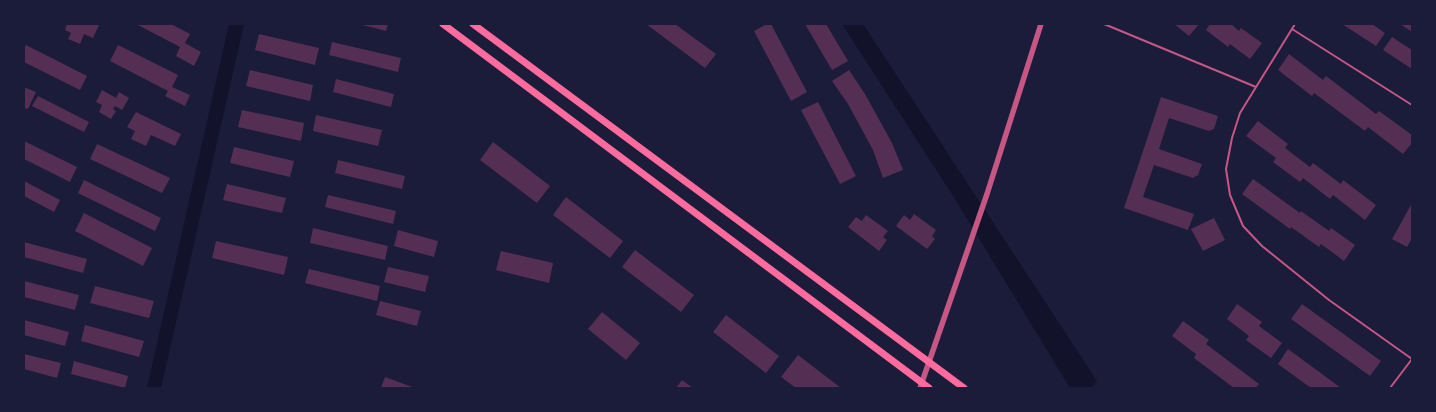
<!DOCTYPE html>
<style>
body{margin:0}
#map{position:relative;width:1436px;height:412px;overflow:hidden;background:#1b1b3a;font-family:"Nunito Sans",sans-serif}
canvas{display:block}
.frame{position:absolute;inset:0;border:25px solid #1b1b3a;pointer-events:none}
</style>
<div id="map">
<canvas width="1436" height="412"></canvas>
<div class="frame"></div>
</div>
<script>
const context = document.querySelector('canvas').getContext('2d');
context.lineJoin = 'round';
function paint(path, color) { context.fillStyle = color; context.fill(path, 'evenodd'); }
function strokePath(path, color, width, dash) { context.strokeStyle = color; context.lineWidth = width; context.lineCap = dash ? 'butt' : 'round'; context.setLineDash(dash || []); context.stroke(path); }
paint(new Path2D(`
 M229 24H244L161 388H147Z
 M842 24H863L1097 381 1091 388H1070L955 199Z`), '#12122b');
paint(new Path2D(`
 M67 24H97L99 25 93 38 84 34 80 44 68 39 71 33 65 30Z
 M136 24H171L190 34 185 43 201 52 194 66 176 56 180 47Z
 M359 24H388L386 31Z
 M646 24H675L716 54 705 68Z
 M767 24H771L807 92 791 101 754 31Z
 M805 24H826L848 61 832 70Z
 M1174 24H1199L1189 36Z
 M1210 24H1231L1239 31 1241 28 1262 43 1250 59 1230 44 1228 47 1206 30Z
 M1342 24H1372L1385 33 1376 46Z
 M1400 24H1412V32Z
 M259 34 319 48 315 65 255 50Z
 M1392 37 1412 50V69L1383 50Z
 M332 42 401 58 398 72 329 55Z
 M26 45 87 76 80 90 24 62V49Z
 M118 45 178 75 172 87 190 95 185 106 165 96 168 91 110 61Z
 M1289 54 1323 80 1326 76 1376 114 1379 111 1412 135V143L1403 154 1368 127 1365 131 1314 93 1312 96 1278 70Z
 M250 70 313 85 310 101 246 86Z
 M849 70 865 94 892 143 903 170 883 178 873 150 848 104 832 81Z
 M336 79 394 94 391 107 333 92Z
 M24 87 36 92 28 109 24 108Z
 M102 90 116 98 119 92 129 98 122 110 115 106 113 109 116 111 111 119 99 112 102 105 96 102Z
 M38 96 89 122 84 132 32 106Z
 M1161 97 1218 116 1214 129 1209 131 1169 118 1159 149 1202 164 1198 175 1193 178 1154 165 1143 197 1194 214 1188 230 1124 208Z
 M818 102 856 176 840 184 801 110Z
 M242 110 304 123 301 141 238 127Z
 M136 112 181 134 175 146 151 135 146 146 131 139 135 131 127 127Z
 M316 115 382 130 378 146 313 131Z
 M1258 121 1288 144 1285 148 1310 167 1313 163 1341 184 1343 180 1376 205 1365 220 1333 195 1330 199 1303 178 1300 182 1273 162 1276 158 1246 136Z
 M24 141 77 167 70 182 24 159Z
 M493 142 550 186 537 203 480 160Z
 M97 144 170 178 162 193 90 159Z
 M234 147 294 161 290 177 230 163Z
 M338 160 405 176 402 189 335 173Z
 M1253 179 1300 213 1301 211 1329 231 1331 228 1355 245 1344 261 1321 244 1319 247 1291 227 1290 229 1242 194Z
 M84 180 161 218 155 231 78 193Z
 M24 181 60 200 54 212 24 196Z
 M227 184 286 198 282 213 223 200Z
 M328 195 396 211 393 224 325 207Z
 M566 197 623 241 610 258 553 215Z
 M1412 203V238L1407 247 1392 239Z
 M84 213 152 248 143 266 75 231Z
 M914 214 936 230 932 236 935 239 927 249 896 226 904 215 910 220Z
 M866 215 888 231 883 237 887 240 879 251 848 227 856 217 862 221Z
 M1214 218 1225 240 1203 251 1191 229Z
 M313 228 388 246 385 260 310 243Z
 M398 230 438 241 434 257 394 246Z
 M216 241 288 257 284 275 212 258Z
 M24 242 87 259 83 273 24 257Z
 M635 250 694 295 681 312 622 267Z
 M501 251 553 263 549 283 496 270Z
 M388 267 429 276 425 292 384 282Z
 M309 269 380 286 377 301 305 283Z
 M24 281 79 295 75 310 24 297Z
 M95 286 154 301 149 318 90 303Z
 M380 301 421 311 417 326 376 315Z
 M1237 304 1262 322 1259 326 1282 343 1271 358 1246 340 1249 336 1227 319Z
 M1302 304 1381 361 1370 376 1291 319Z
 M602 312 640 343 626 360 588 329Z
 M726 315 779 356 766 373 713 332Z
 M24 320 69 332 65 346 24 335Z
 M1183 321 1209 340 1206 344 1259 384 1256 388H1234L1194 358 1196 354 1172 336Z
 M85 325 144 341 139 357 81 341Z
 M1288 349 1341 388H1311L1278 364Z
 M24 354 61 363 57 378 24 369Z
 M798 355 841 388H796L781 377Z
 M74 361 128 376 125 388 71 374Z
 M385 377 415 388H381Z
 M682 380 693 388H676Z`), '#542f53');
strokePath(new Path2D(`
 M1104 24 1256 87
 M1295 24 1240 113 1232 138 1226 169 1230 195 1243 226 1262 246 1329 300 1412 359
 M1292 29 1412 105
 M1390 388 1412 359`), '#c65784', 2);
strokePath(new Path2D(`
 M920 388 987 194 1041 24`), '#c65784', 5.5);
strokePath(new Path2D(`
 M443 24 929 388
 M473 24 964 388`), '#ff6b9d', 7);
</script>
